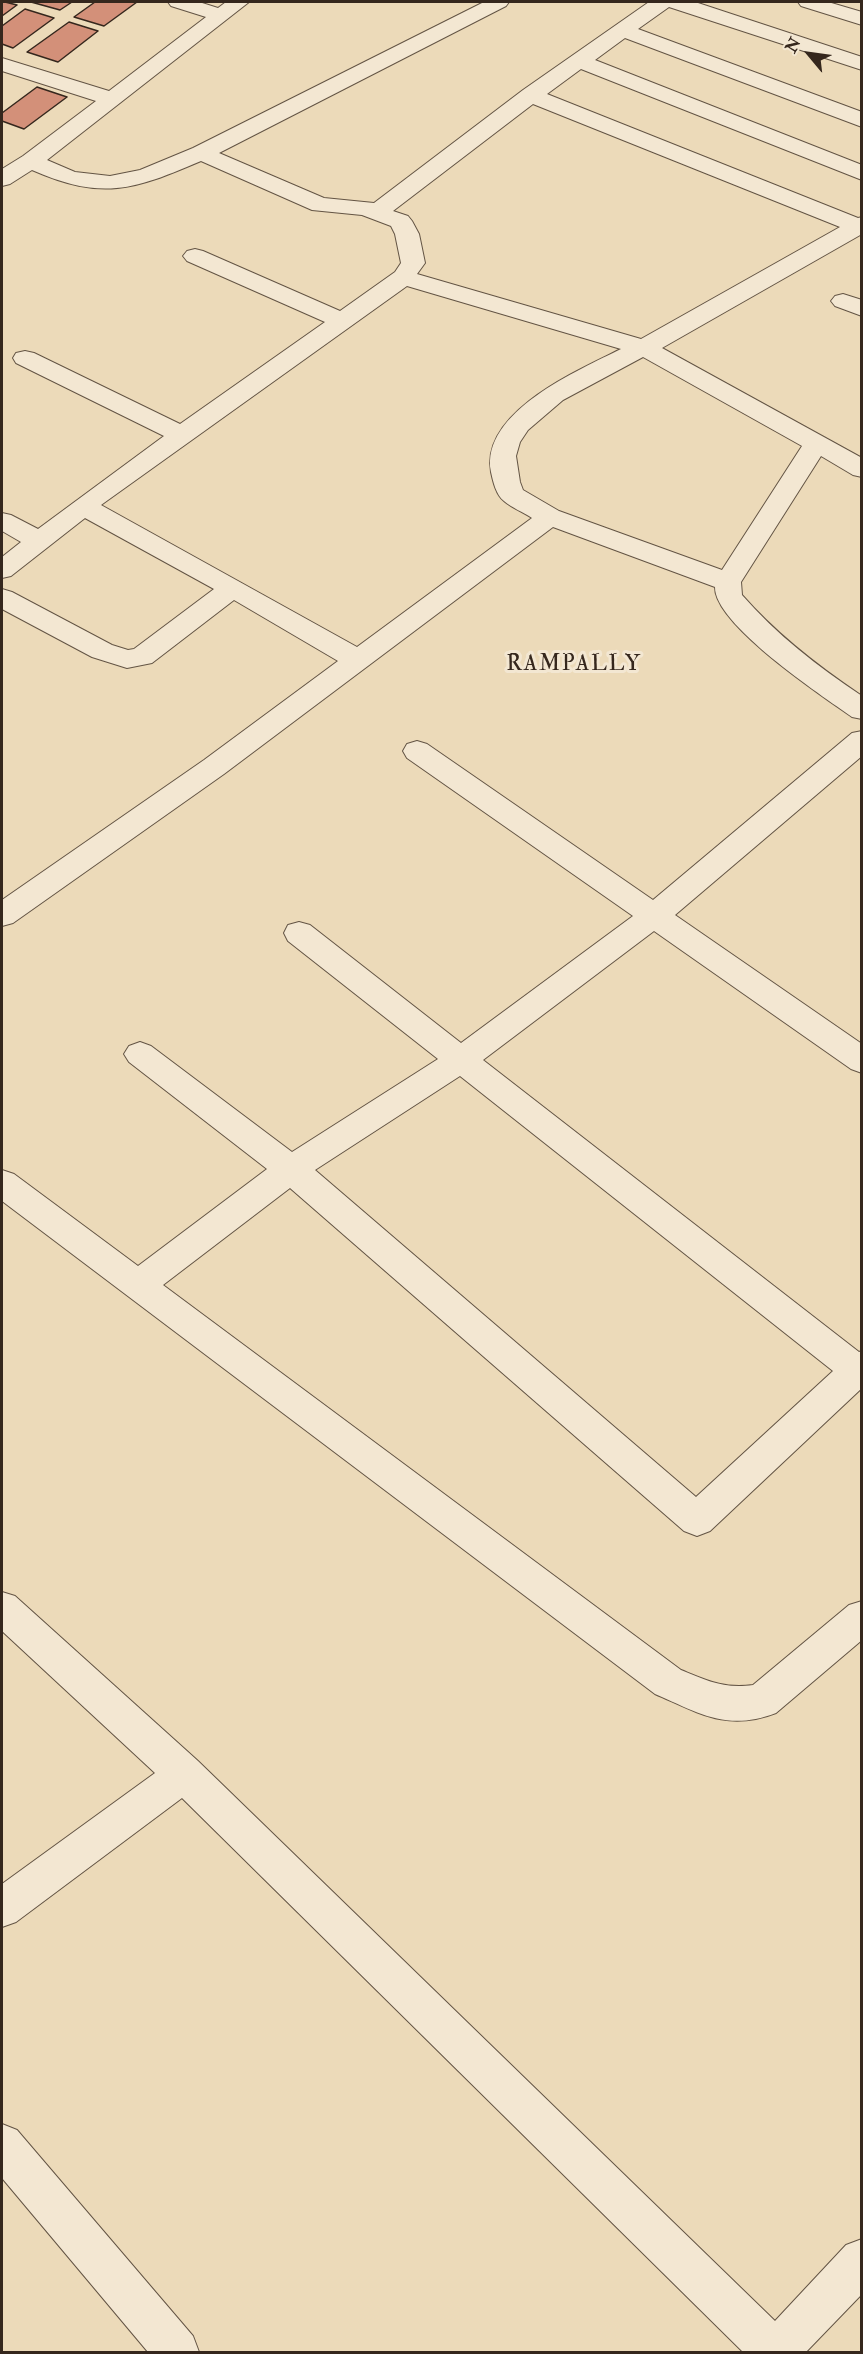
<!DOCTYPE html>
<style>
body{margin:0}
#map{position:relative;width:863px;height:2354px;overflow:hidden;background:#ecdab9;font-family:"IM FELL Double Pica",serif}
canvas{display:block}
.frame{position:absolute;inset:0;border:3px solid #35271d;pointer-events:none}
.north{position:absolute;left:779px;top:24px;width:60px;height:60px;-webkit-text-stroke:4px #f3e7d2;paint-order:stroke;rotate:299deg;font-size:16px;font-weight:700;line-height:24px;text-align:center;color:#35271d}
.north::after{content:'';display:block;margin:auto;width:21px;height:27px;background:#35271d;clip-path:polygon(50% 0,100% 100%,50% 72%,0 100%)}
</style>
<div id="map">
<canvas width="863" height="2354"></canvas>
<div class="frame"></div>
<div class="north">N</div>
</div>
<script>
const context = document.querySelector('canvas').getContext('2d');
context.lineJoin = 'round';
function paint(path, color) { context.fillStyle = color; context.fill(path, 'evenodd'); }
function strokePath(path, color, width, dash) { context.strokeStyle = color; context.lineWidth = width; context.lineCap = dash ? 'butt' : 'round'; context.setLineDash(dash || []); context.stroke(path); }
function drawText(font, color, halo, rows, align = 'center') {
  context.font = font + ' "IM FELL Double Pica",serif'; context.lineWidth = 6; context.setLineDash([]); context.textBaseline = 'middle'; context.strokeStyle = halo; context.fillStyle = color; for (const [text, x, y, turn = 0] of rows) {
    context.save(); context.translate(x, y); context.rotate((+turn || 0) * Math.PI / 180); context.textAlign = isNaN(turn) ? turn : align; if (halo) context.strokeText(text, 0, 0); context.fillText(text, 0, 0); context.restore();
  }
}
const building = new Path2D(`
 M2 2H5L17 5 2 16Z
 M31 2H72L60 10Z
 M95 2H137L104 26 74 17Z
 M25 9 54 18 13 48 2 44V26Z
 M69 22 98 31 58 62 27 52Z
 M37 87 67 97 24 129 2 121V113Z`);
paint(building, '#d39079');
strokePath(building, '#35271d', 1.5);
const minor = new Path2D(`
 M168 2H199L218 8 226 2H249L47 160 75 172 110 176 140 170 193 148 484 2H509L506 6 219 153 324 198 374 203 523 90 649 2H695L862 57V70L669 7 638 29 862 112V127L625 38 595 60 862 165V180L581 69 547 94 858 218 862 217V234L662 348 862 458V477L853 475 821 456 741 582 742 595C777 635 817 666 862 696V719L852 717C821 695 714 624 715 587L553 527 224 774 13 923 2 926V900L204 760 338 661 234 600 152 663 127 668 92 657 2 609V589L12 592 112 645 128 650 134 649 214 589 85 518 11 576 2 578V557L21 542 2 531V513L11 515 38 529 164 436 16 363 13 358 16 353 25 351 34 353 180 424 325 322 187 261 183 256 187 251 195 249 203 251 340 311 395 272 401 263 395 234 391 226 362 215 312 210 201 161C133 190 103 201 32 170L10 184 2 186V169L23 156 96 101 2 71V58L109 91 206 17 171 6ZM533 104 840 227 641 339 417 274 425 263 419 234 412 221 408 216 393 211ZM407 286 621 349C579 370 480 412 491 472 493 481 496 495 504 501 512 508 523 512 532 518L357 647 101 505ZM643 357 802 446 722 570 559 511 523 490 520 482 516 456 520 442 528 430 563 400Z
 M798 2H828L862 12V25L801 6Z
 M843 294 862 300V316L835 306 831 301 835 296Z
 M862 731V756L675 915 862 1044V1073L851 1069 654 931 483 1060 859 1352 862 1351V1388L710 1531 697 1536 684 1531 290 1188 163 1285 681 1670C708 1681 724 1689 753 1685L849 1605 862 1601V1640L776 1713C727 1732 699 1713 655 1694L2 1201V1170L14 1174 138 1266 267 1169 129 1062 124 1054 129 1046 140 1042 151 1046 292 1152 438 1059 288 941 284 933 288 925 299 922 310 925 461 1043 633 916 407 758 403 751 407 744 417 741 427 744 653 900 852 733ZM460 1076 833 1371 696 1497 315 1170Z
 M2 1592 15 1596 198 1761 775 2321 846 2245 862 2239V2294L806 2352H743L182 1798 16 1922 2 1927V1884L155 1773 2 1631Z
 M2 2124 17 2130 193 2336 199 2352H148L2 2178Z`);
strokePath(minor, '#635444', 2);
paint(minor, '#f3e7d2');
context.letterSpacing = '1.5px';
drawText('22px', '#35271d', '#f3e7d2', [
 ["RAMPALLY",574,665]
]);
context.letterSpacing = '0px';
</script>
